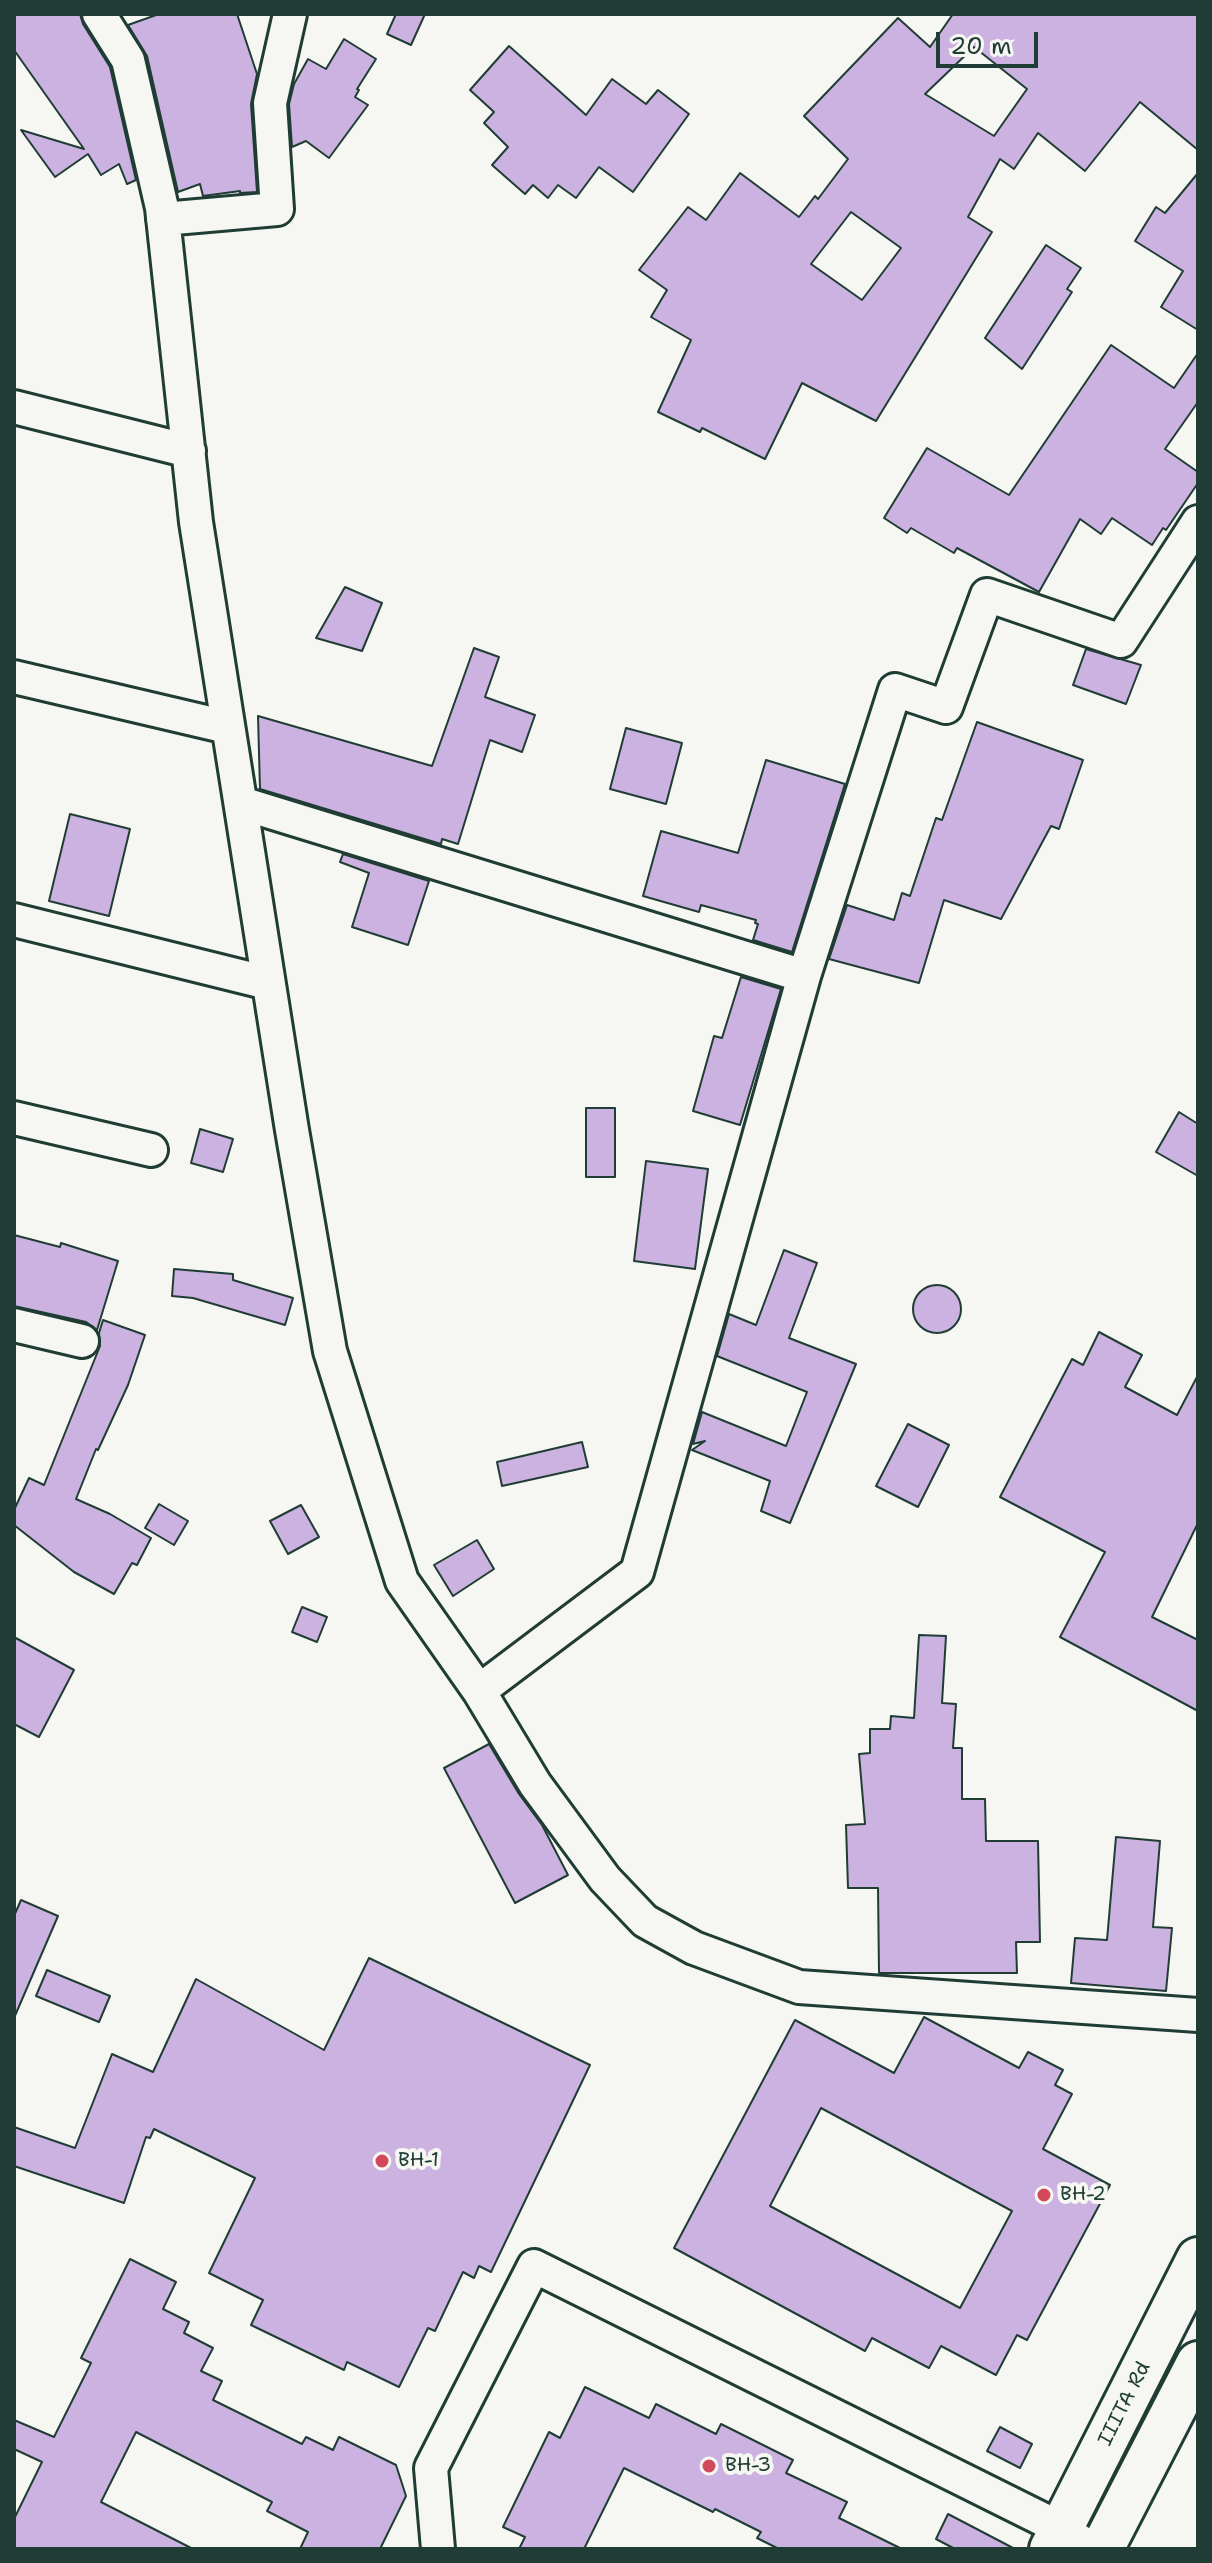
<!DOCTYPE html>
<style>
body{margin:0}
#map{position:relative;width:1212px;height:2563px;overflow:hidden;background:#f6f6f2;font-family:"Shantell Sans",sans-serif}
canvas{display:block}
.frame{position:absolute;inset:0;border:16px solid #1f3d34;pointer-events:none}
.scale{position:absolute;left:936px;top:32px;width:102px;height:36px;box-sizing:border-box;border:4px solid #1f3d34;border-top:0;padding-left:10px;font-size:24px;line-height:28px;white-space:nowrap;color:#1f3d34;-webkit-text-stroke:6px #f6f6f2;paint-order:stroke}
</style>
<div id="map">
<canvas width="1212" height="2563"></canvas>
<div class="frame"></div>
<div class="scale">20 m</div>
</div>
<script>
const context = document.querySelector('canvas').getContext('2d');
context.lineJoin = 'round';
function paint(path, color) { context.fillStyle = color; context.fill(path, 'evenodd'); }
function strokePath(path, color, width, dash) { context.strokeStyle = color; context.lineWidth = width; context.lineCap = dash ? 'butt' : 'round'; context.setLineDash(dash || []); context.stroke(path); }
function drawText(font, color, halo, rows, align = 'center') {
  context.font = font + ' "Shantell Sans",sans-serif'; context.lineWidth = 8; context.setLineDash([]); context.textBaseline = 'middle'; context.strokeStyle = halo; context.fillStyle = color; for (const [text, x, y, turn = 0] of rows) {
    context.save(); context.translate(x, y); context.rotate((+turn || 0) * Math.PI / 180); context.textAlign = isNaN(turn) ? turn : align; if (halo) context.strokeText(text, 0, 0); context.fillText(text, 0, 0); context.restore();
  }
}
const building = new Path2D(`
 M14 14H80L83 24 110 67 136 180 127 184 119 164 101 175 88 154 55 177 21 130 84 149 14 50Z
 M159 14H237L257 74 251 104 257 192 240 193V191L203 196 200 184 178 192 147 56 128 25Z
 M396 14H425L411 45 387 34Z
 M953 14H1198V150L1140 102 1085 171 1038 133 1014 169 1000 159 968 217 992 232 876 421 802 383 765 459 702 428 700 432 658 412 691 340 651 317 667 290 639 270 688 207 706 220 740 173 799 217 815 196 818 199 848 159 804 116 898 18 930 47ZM974 47 1027 89 994 136 925 94ZM851 212 901 248 862 300 811 264Z
 M344 39 376 59 357 89 359 90 355 97 368 105 329 158 306 141 292 147 289 104 294 84 308 59 326 69Z
 M509 46 586 115 612 79 646 104 658 90 689 114 633 192 599 167 576 198 558 185 548 198 533 185 525 194 492 165 508 147 484 123 494 112 470 90Z
 M1198 173V330L1161 307 1183 271 1135 241 1156 207 1165 213Z
 M1046 245 1081 268 1067 289 1072 292 1022 369 985 338Z
 M1111 345 1174 388 1198 353V402L1165 449 1198 472V483L1166 530 1163 528 1152 545 1112 518 1101 534 1080 519 1039 592 957 548 954 553 911 528 907 533 884 518 927 448 1009 495Z
 M345 587 382 603 362 651 316 638Z
 M474 648 499 657 485 697 535 715 522 752 490 740 458 844 442 839 441 844 260 789 258 716 432 766Z
 M1086 649 1141 665 1126 704 1073 685Z
 M977 722 1083 760 1059 829 1051 826 1001 919 944 900 919 983 829 959 847 905 894 920 902 893 910 896 936 818 942 820Z
 M626 728 682 743 666 804 610 789Z
 M766 760 845 784 792 952 753 940 758 924 755 923 756 920 701 905 699 912 643 896 661 831 738 853Z
 M70 814 130 829 109 916 49 901Z
 M343 854 429 881 408 945 352 927 369 873 340 862Z
 M741 977 781 989 740 1125 693 1111 714 1036 722 1038Z
 M586 1108H615V1177H586Z
 M1179 1112 1198 1124V1176L1156 1152Z
 M200 1129 233 1139 223 1172 191 1163Z
 M646 1161 708 1169 695 1269 634 1261Z
 M14 1235 60 1247 61 1243 118 1261 97 1330 86 1322 14 1306Z
 M784 1250 817 1263 789 1338 856 1364 790 1523 761 1511 770 1481 692 1450 705 1441 693 1444 702 1412 786 1446 807 1392 717 1356 729 1314 756 1325Z
 M174 1269 233 1274V1280L293 1298 285 1325 193 1298 172 1296Z
 M913 1309a24 24 0 1 1 48 0a24 24 0 1 1-48 0Z
 M103 1320 145 1335 128 1385 98 1450 96 1449 76 1499 110 1514 151 1538 137 1565 132 1563 114 1594 74 1572 14 1525V1510L29 1478 44 1485 100 1346 99 1333Z
 M1099 1332 1142 1355 1125 1387 1177 1415 1198 1375V1523L1152 1617 1198 1640V1711L1060 1637 1105 1552 1000 1497 1072 1359 1083 1365Z
 M908 1424 949 1445 918 1507 876 1486Z
 M582 1442 588 1467 502 1486 497 1462Z
 M159 1504 188 1521 174 1545 145 1528Z
 M301 1505 319 1537 288 1554 270 1521Z
 M477 1540 494 1569 453 1596 434 1565Z
 M302 1607 327 1617 317 1642 292 1632Z
 M919 1635 946 1636 942 1703 956 1704 953 1748H962V1799H985L986 1841H1038L1040 1942H1016L1017 1973H879L878 1888H848L846 1825 865 1824 859 1754 870 1753V1729H890L891 1716 914 1718Z
 M14 1637 74 1670 39 1737 14 1724Z
 M489 1744 519 1794 542 1825 568 1875 515 1903 444 1768Z
 M1116 1837 1160 1841 1153 1927 1172 1928 1166 1991 1071 1983 1075 1938 1107 1940Z
 M21 1900 58 1916 14 2018V1916Z
 M369 1958 590 2065 491 2272 479 2266 474 2278 463 2272 435 2331 428 2328 399 2387 347 2362 344 2370 251 2325 263 2300 209 2273 255 2178 154 2129 150 2138 146 2137 124 2203 14 2166V2127L75 2148 112 2054 153 2072 196 1979 324 2050Z
 M47 1970 110 1996 99 2022 36 1996Z
 M924 2017 1019 2068 1028 2052 1063 2070 1055 2085 1072 2094 1043 2149 1110 2185 1027 2340 1017 2335 996 2375 941 2346 929 2368 872 2338 865 2351 674 2248 795 2020 894 2073ZM821 2108 1012 2211 960 2308 770 2206Z
 M130 2259 176 2282 163 2309 189 2322 184 2333 213 2348 201 2371 222 2381 213 2400 302 2444 306 2437 333 2450 339 2437 396 2465 406 2496 380 2549H300L308 2532 267 2511 272 2502 136 2432 101 2502 193 2549H14V2519L42 2462 14 2449V2420L54 2437 91 2363 81 2358Z
 M585 2387 649 2418 656 2404 716 2434 721 2424 793 2460 786 2473 847 2502 839 2518 902 2549H779L757 2538 761 2532 715 2509 713 2512 624 2468 584 2549H519L525 2537 503 2527 549 2432 560 2438Z
 M1000 2427 1032 2444 1020 2468 987 2451Z
 M948 2514 1015 2549H955L936 2539Z`);
paint(building, '#ccb2e0');
strokePath(building, '#1f3d34', 2);
const minor = new Path2D(`
 M99 14 128 60 162 208 196 522 292 1130 330 1351 402 1581 479 1691
 M163 219 277 209 270 103 290 14
 M14 407 189 451
 M1198 522 1121 641 987 595 946 707 895 690 804 976 637 1572 479 1691 535 1784 605 1879 645 1921 694 1948 799 1987 1198 2015
 M14 677 227 727
 M241 803 804 976
 M14 920 268 983
 M14 1118 151 1150
 M14 1325 82 1341
 M438 2549 431 2468 534 2266 1062 2529 1091 2549`);
const major = new Path2D(`
 M1051 2549 1198 2259
 M1102 2549 1198 2363`);
strokePath(minor, '#1f3d34', 38);
strokePath(major, '#1f3d34', 48);
strokePath(minor, '#f6f6f2', 32);
strokePath(major, '#f6f6f2', 42);
for (const [x, y, r, color] of [
 [382,2161,8,"#d1495b"],
 [1044,2195,8,"#d1495b"],
 [709,2466,8,"#d1495b"]
]) { const dot = new Path2D(); dot.arc(x, y, r, 0, 2 * Math.PI); context.fillStyle = color; context.fill(dot); strokePath(dot, '#f6f6f2', 3); }
drawText('20px', '#1f3d34', '#f6f6f2', [
 ["BH-1",398,2161],
 ["BH-2",1060,2195],
 ["BH-3",725,2466]
], 'left');
drawText('20px', '#1f3d34', '#f6f6f2', [
 ["IIITA Rd",1125,2404,-63]
]);
</script>
